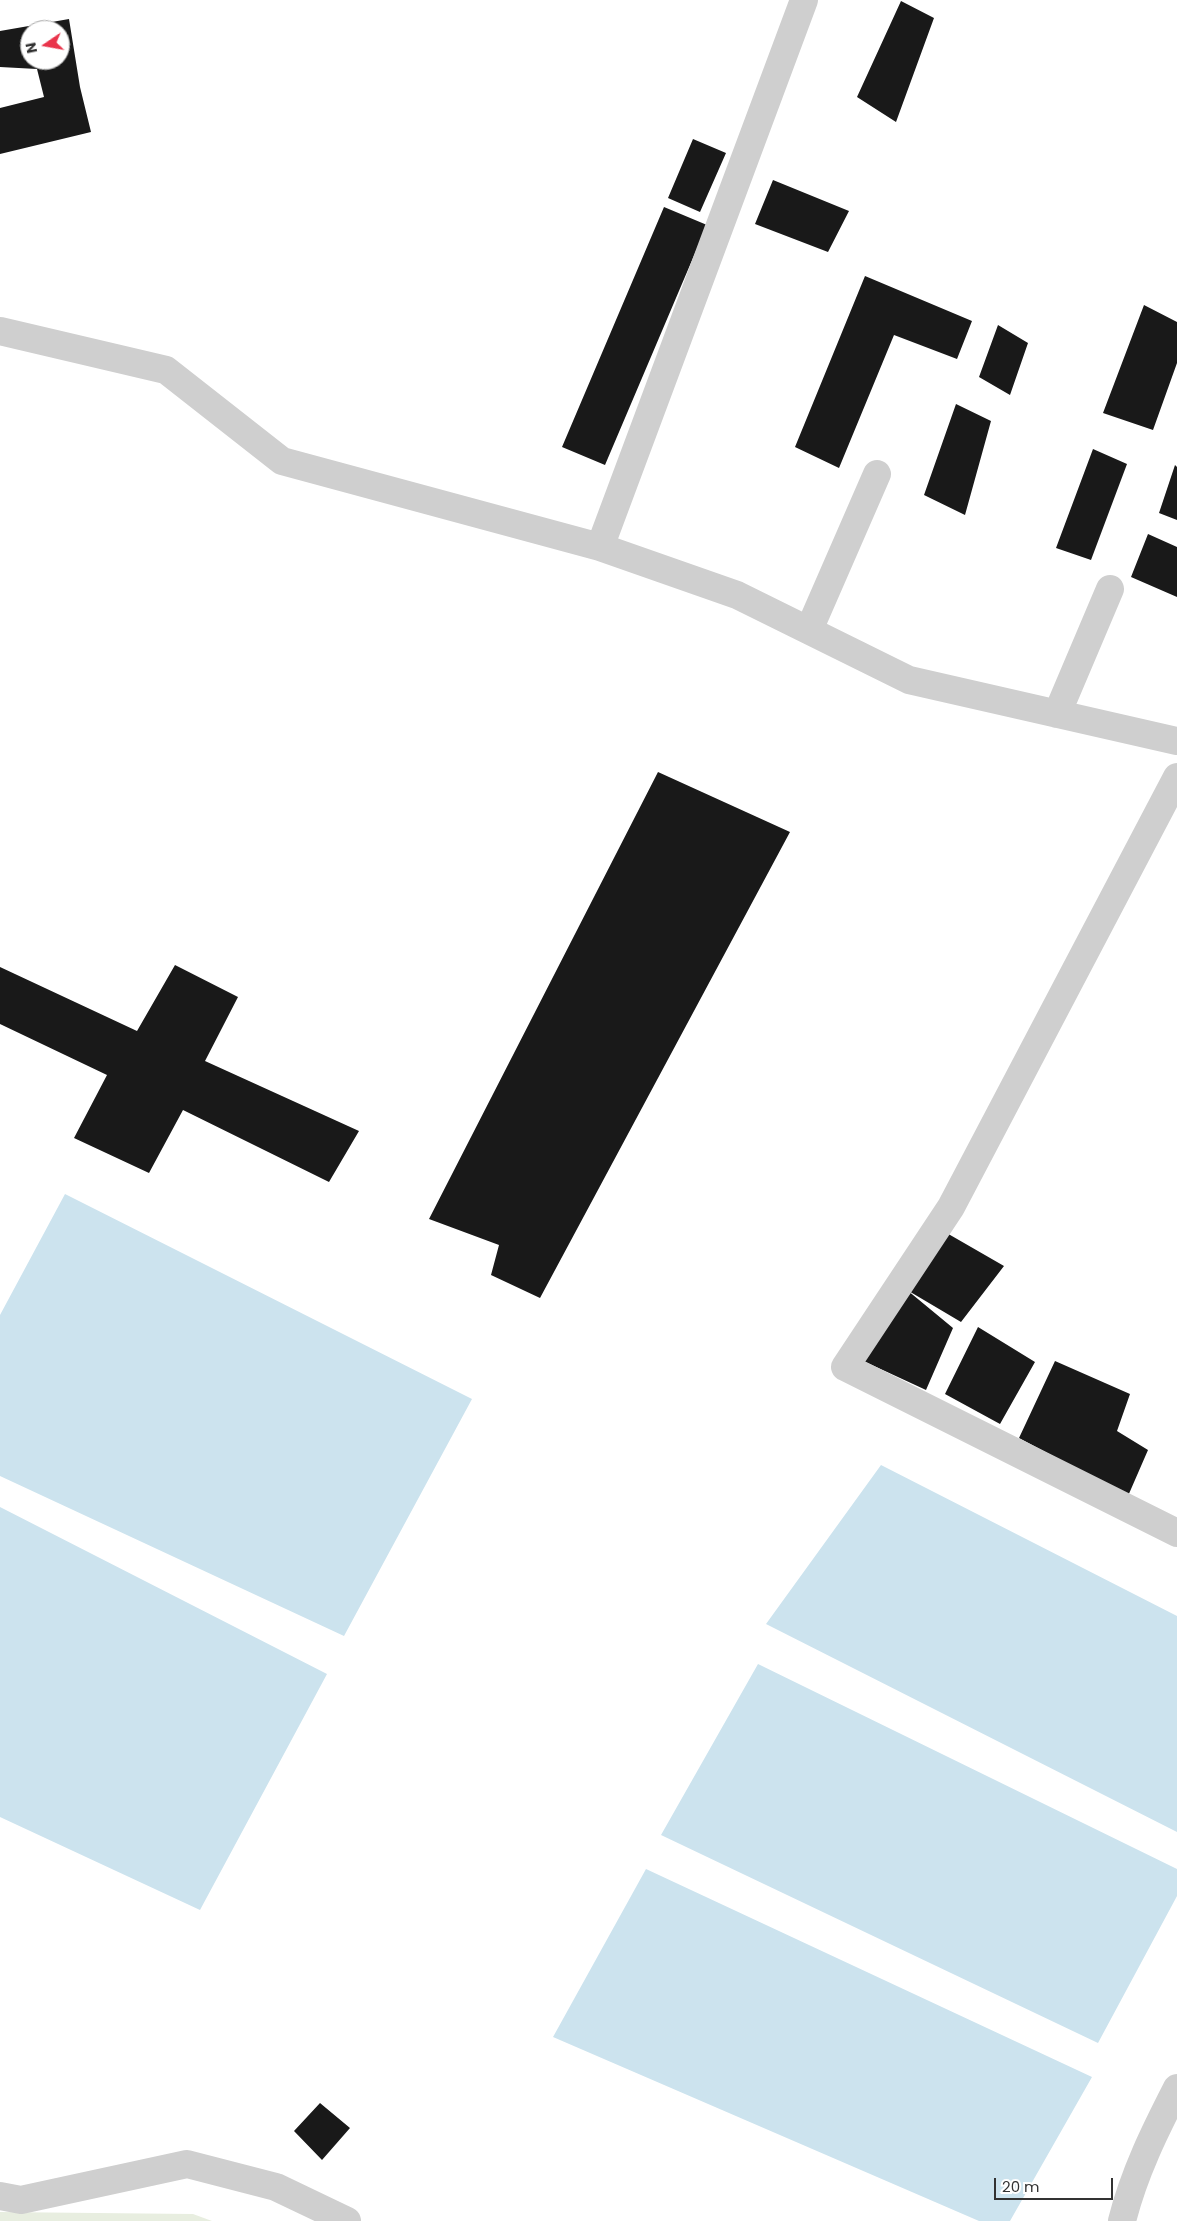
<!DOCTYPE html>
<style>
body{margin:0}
#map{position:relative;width:1177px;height:2221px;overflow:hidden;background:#fff;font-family:Poppins,sans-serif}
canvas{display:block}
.north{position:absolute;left:20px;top:20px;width:50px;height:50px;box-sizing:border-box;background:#fff;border:1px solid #adadad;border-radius:50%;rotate:258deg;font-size:14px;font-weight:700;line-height:20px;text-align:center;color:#323232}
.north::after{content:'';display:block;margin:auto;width:18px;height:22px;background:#e9344b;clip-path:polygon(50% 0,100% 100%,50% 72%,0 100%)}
.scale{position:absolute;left:994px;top:2178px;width:119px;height:22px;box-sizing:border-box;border:2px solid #323232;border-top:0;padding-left:6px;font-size:15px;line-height:18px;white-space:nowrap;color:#323232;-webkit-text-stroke:4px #fff;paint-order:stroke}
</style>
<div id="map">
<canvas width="1177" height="2221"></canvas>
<div class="north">N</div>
<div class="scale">20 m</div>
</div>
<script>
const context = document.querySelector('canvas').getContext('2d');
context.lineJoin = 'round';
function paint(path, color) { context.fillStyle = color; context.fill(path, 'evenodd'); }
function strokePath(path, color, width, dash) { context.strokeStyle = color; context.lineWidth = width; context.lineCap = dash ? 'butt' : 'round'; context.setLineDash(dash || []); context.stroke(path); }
paint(new Path2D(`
 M0 2212 193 2214 212 2221H0Z`), '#e8eee0');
paint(new Path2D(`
 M65 1194 472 1399 344 1636 0 1476V1315Z
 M881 1465 1177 1616V1832L766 1624Z
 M0 1507 327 1674 200 1910 0 1817Z
 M758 1664 1177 1869V1896L1098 2043 661 1835Z
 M646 1869 1092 2077 1010 2221H979L553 2037Z`), '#cce3ee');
paint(new Path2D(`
 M901 1 934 18 896 122 857 97Z
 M69 19 80 87 91 132 0 154V108L44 97 37 69 0 67V31ZM30 30H60V60H30Z
 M693 139 726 153 700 212 668 198Z
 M773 180 849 211 828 252 755 224Z
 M664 207 707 225 605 465 562 447Z
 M865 276 972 321 957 359 894 335 839 468 795 447Z
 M1144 305 1177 322V363L1153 430 1103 413Z
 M998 325 1028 343 1010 395 979 377Z
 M956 404 991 421 965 515 924 495Z
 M1093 449 1127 464 1091 560 1056 548Z
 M1175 465 1177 467V520L1159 513Z
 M1148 534 1177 547V597L1131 577Z
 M658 772 790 832 540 1298 491 1275 499 1245 429 1219Z
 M175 965 238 997 205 1061 359 1131 329 1182 183 1110 149 1173 74 1138 107 1075 0 1024V967L137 1031Z
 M938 1228 1004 1266 961 1322 907 1290Z
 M907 1290 953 1328 926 1390 859 1359Z
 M978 1327 1035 1362 1000 1424 945 1394Z
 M1055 1361 1130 1394 1117 1431 1148 1450 1128 1496 1019 1438Z
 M320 2103 350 2128 322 2160 294 2131Z`), '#191919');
strokePath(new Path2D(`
 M0 331 166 370 282 461 600 547 737 595 909 680 1177 741
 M600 547 804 0
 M809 630 877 474
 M1057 714 1110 589
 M1177 777 951 1207 845 1367 1177 1533
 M0 2196 21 2200 187 2164 276 2187 347 2221
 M1122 2221C1134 2173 1155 2131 1177 2088`), '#cfcfcf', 28);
</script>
